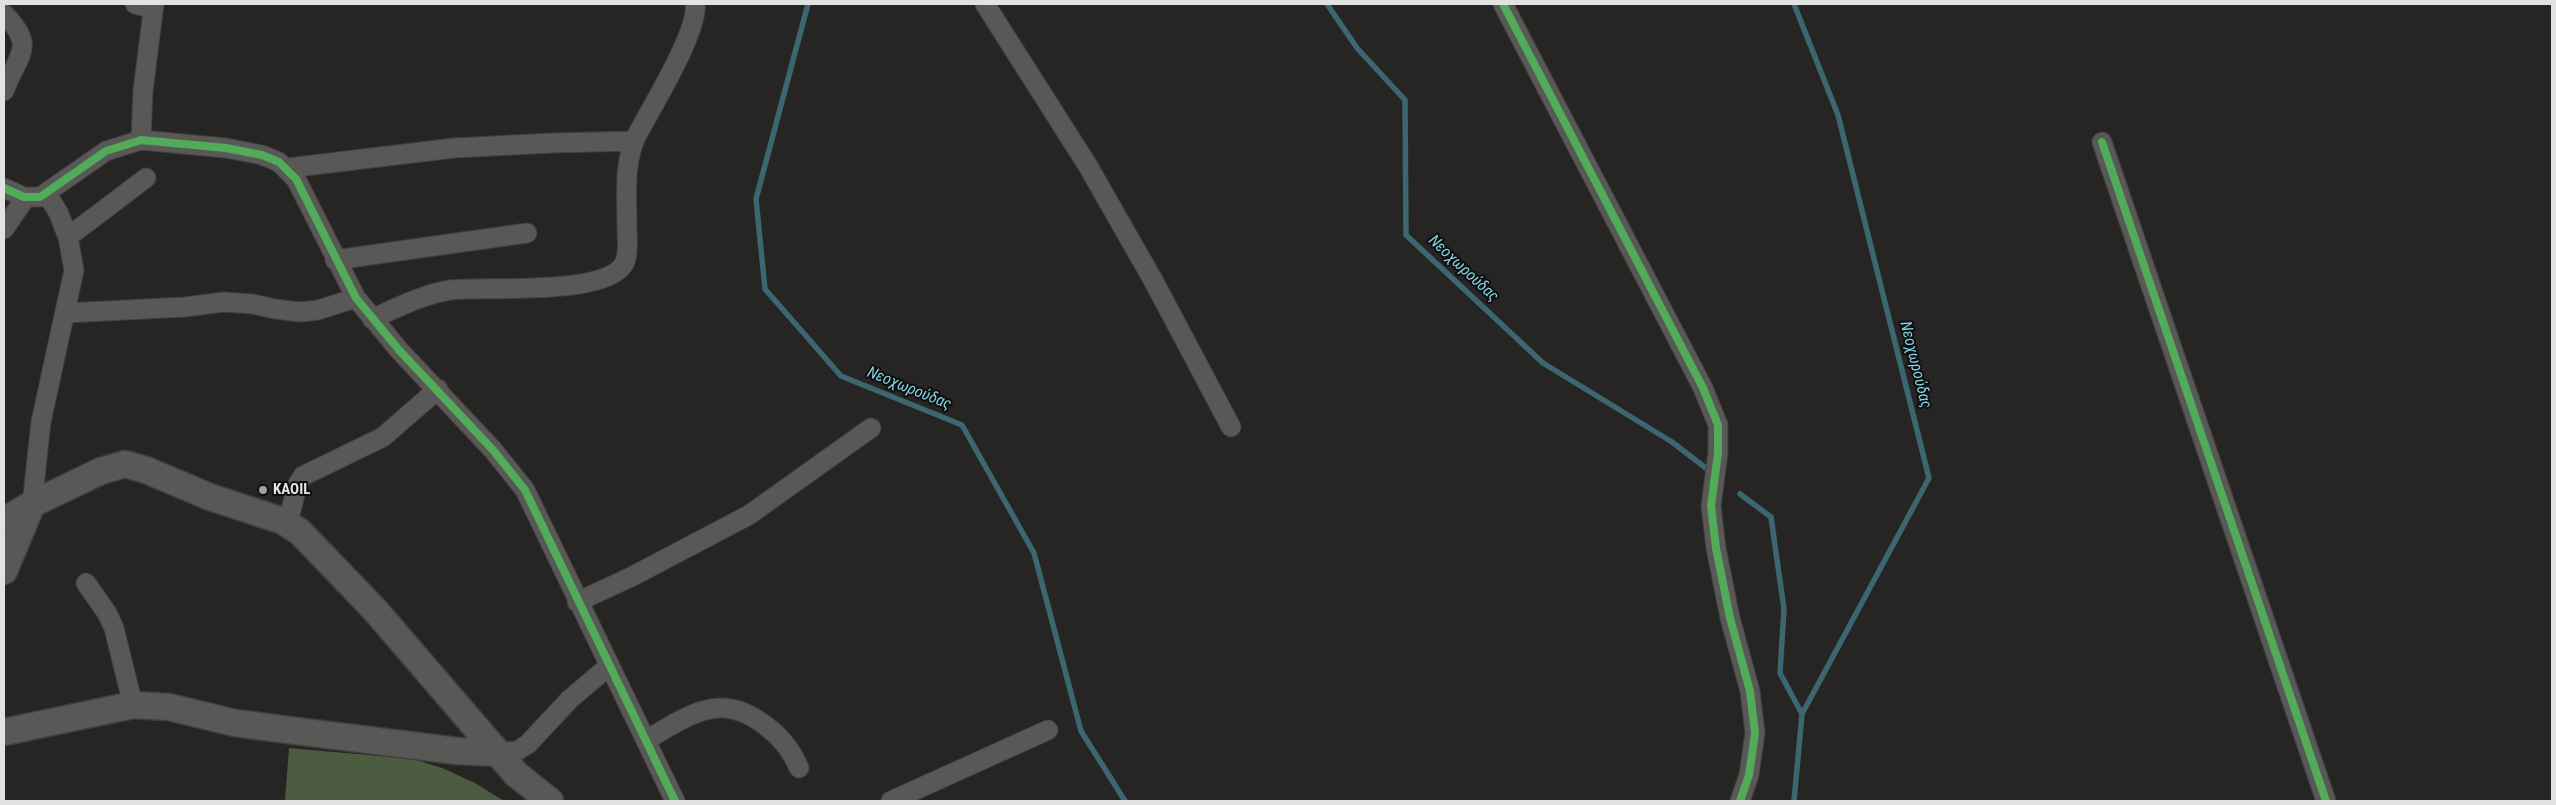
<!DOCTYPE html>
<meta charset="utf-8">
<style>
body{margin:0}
#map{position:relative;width:2556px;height:805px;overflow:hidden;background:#262524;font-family:"Roboto Condensed",sans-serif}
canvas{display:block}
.frame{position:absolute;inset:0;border:5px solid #e3e2e1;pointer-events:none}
</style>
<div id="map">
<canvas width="2556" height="805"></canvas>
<div class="frame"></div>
</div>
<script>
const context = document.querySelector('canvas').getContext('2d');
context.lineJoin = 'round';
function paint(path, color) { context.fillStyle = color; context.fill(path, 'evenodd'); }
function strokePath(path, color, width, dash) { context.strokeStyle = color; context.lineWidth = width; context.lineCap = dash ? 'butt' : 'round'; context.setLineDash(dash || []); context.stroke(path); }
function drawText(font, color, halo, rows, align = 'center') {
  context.font = font + ' "Roboto Condensed",sans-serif'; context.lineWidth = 4; context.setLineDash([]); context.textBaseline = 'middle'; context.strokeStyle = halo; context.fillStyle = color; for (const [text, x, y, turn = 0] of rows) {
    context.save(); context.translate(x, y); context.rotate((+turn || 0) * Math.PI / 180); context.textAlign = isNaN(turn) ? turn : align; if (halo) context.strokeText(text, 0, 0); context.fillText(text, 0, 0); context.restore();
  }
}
paint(new Path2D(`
 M289 748 413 759 442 768 475 783 504 801H285Z`), '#4c5c41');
strokePath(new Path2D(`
 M808 4 756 199 765 289 841 376 962 425 1034 553 1081 731 1125 801
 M1327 4 1357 48 1405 100 1406 235 1543 363 1672 442 1711 472
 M1740 494 1771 517 1784 609 1780 673 1802 714
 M1794 801 1802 714 1929 478 1838 115 1794 4`), '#3c6770', 5.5);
const street = new Path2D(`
 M135 4 152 9
 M985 4 1088 166 1153 280 1231 427
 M1503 4 1703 388 1718 425V453L1711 506 1716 548 1730 618 1750 691 1755 733 1749 775 1740 801
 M4 91C18 54 37 47 4 14
 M141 140 143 91 154 4
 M2102 142 2326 801
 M288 168 454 148 552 143 634 141
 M4 188 24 197H40L106 151 141 140 226 148 262 155 279 162 296 179 356 298 399 350 493 450 525 490 675 801
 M4 229 26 197
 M68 237 146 178
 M335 260 527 233
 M66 313 185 307 224 302 253 304 275 309 300 312 318 310 356 298
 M372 319C396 308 424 294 450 290 485 286 609 297 625 262 629 252 627 238 627 228 627 198 623 162 637 135 651 108 699 31 695 4
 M32 504 41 422 74 270 68 237 58 212 47 194
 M288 523 297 486 303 476 383 437 438 389
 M86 583 107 613 114 628 133 705
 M577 602 631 577 749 515 871 428
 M646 740C690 715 720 690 766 726 781 737 792 751 799 768
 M499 753 517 751 528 744 570 699 609 666
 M891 801 1048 730`);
const secondary = new Path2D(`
 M4 521 32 504 101 471 125 464 146 470 210 497 283 521 300 532 375 610 516 774 550 801
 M4 571 32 504
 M4 732 133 705 169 707 235 723 288 730 457 751 499 753`);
strokePath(street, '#41403f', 21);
strokePath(secondary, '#41403f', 29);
strokePath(street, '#585857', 19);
strokePath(secondary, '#585857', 26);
strokePath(new Path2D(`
 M1503 4 1703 388 1718 425V453L1711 506 1716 548 1730 618 1750 691 1755 733 1749 775 1740 801
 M2102 142 2326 801
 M4 188 24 197H40L106 151 141 140 226 148 262 155 279 162 296 179 356 298 399 350 493 450 525 490 675 801`), '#51ab58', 8);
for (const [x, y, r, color] of [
 [263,490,5,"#a1a09f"]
]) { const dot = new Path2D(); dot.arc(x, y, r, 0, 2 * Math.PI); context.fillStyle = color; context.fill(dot); strokePath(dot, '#0f0e0d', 2); }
drawText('bold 15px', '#e3e2e1', '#0f0e0d', [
 ["KAOIL",273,490]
], 'left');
drawText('italic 16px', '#80d2e5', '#0f0e0d', [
 ["Νεοχωρούδας",1463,269,43],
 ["Νεοχωρούδας",1915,365,76],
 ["Νεοχωρούδας",909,389,22]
]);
</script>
